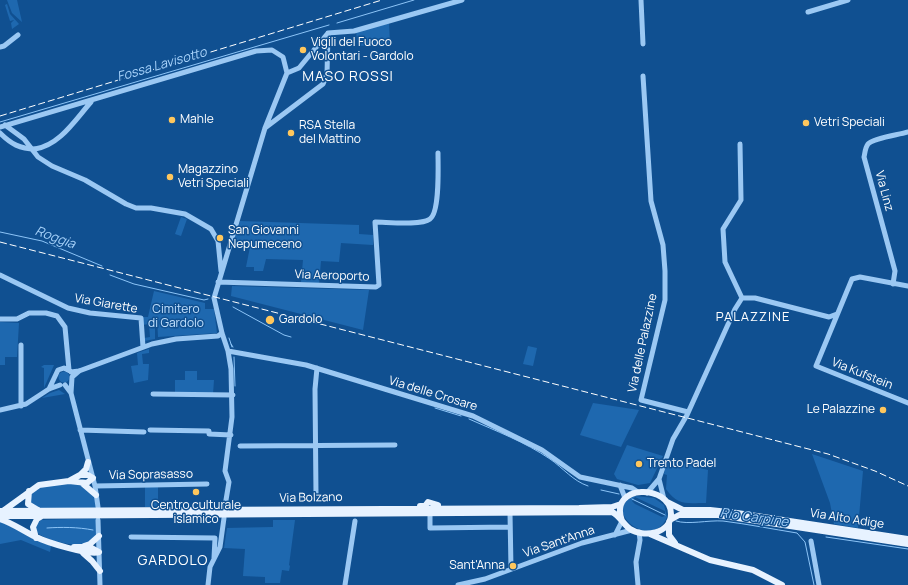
<!DOCTYPE html>
<style>
body{margin:0}
canvas{display:block;background:#105091}
</style>
<canvas width="908" height="585"></canvas>
<script>
const context = document.querySelector('canvas').getContext('2d');
context.lineJoin = 'round';
function paint(path, color) { context.fillStyle = color; context.fill(path, 'evenodd'); }
function strokePath(path, color, width, dash) { context.strokeStyle = color; context.lineWidth = width; context.lineCap = dash ? 'butt' : 'round'; context.setLineDash(dash || []); context.stroke(path); }
function drawText(font, color, halo, rows, align = 'center') {
  context.font = font + ' Manrope,sans-serif'; context.lineWidth = 3; context.setLineDash([]); context.textBaseline = 'middle'; context.strokeStyle = halo; context.fillStyle = color; for (const [text, x, y, turn = 0] of rows) {
    context.save(); context.translate(x, y); context.rotate((+turn || 0) * Math.PI / 180); context.textAlign = isNaN(turn) ? turn : align; if (halo) context.strokeText(text, 0, 0); context.fillText(text, 0, 0); context.restore();
  }
}
paint(new Path2D(`
 M7 0H17L22 22 12 13Z
 M7 4 10 14 19 24 12 29 11 23 14 20 10 21 5 5Z
 M389 23 390 44 358 46 356 32Z
 M181 217 187 219 181 236 175 234Z
 M240 221 359 225V234L373 235V245L341 243 339 262 321 261 319 284 301 282 303 260 266 259 263 271H254V267H246L251 242 234 240Z
 M232 286 369 290 363 330 231 296Z
 M154 291 205 303V309H214L217 333 158 337 157 317H155V339L144 341V338L150 337 149 324 142 325V317H148Z
 M0 322 19 323 17 357H5V365H0Z
 M528 346 537 348 533 366 523 364Z
 M149 349V353L142 354 143 364H149L148 380 134 383 131 366 138 365 137 353Z
 M44 365H54L44 388V368L41 367Z
 M185 371H197V380H214L213 394H175V380H185Z
 M58.5 377a5.5 5.5 0 1 1 11 0a5.5 5.5 0 1 1-11 0Z
 M59 390 65 394 42 398 50 393Z
 M593 403 639 410 621 447 580 435Z
 M627 445 663 456 650 483 638 485 617 479 614 474Z
 M812 454 863 471 858 528 834 524 830 503Z
 M667 459 708 470 706 503C686 503 678 506 666 489L667 475 664 474Z
 M82 484 94 495 96 508 42 509 31 503 30 497C38 481 65 484 82 484Z
 M145 487H158V507H145Z
 M635 496 654 498 664 505 667 517C652 553 599 509 635 496ZM635 497 665 511V516L662 517 635 504 632 501Z
 M96 518 97 535C92 540 88 544 81 545 71 546 18 536 41 520Z
 M273 520H295L289 565 290 566 289 571 282 570 280 583H265V577L243 576 245 549 224 548 227 528 273 527Z
 M0 521 34 539 51 546 50 552 21 540 0 544Z`), '#1e68af');
strokePath(new Path2D(`
 M337 23 414 0
 M0 122 329 25
 M0 232 42 241 102 266
 M110 275 134 284 204 300 208 299
 M233 307 284 335 291 337
 M229 338 232 347
 M231 344 233 347
 M234 357 235 386
 M435 408 461 416
 M469 419C496 431 525 442 550 459 563 468 573 481 588 486
 M601 490 619 494
 M632 499 665 515
 M676 521C688 525 708 520 723 521 747 524 772 529 797 533L805 542 814 585
 M47 528C61 527 78 527 93 530
 M826 537 908 549`), '#8cc4f7', 1);
strokePath(new Path2D(`
 M641 0 643 44
 M808 12 848 0
 M0 47 4 46 18 35
 M287 73 299 68 328 33 354 31 462 0
 M643 76 651 201 663 245 665 271V300L641 400 688 412
 M5 125 24 139 38 157 52 166 85 180 126 204 136 208H151L185 214 211 229 218 241 221 271
 M0 127 256 51 272 50 283 57 287 73 265 128 214 298 222 333 228 351 231 369 232 417 225 471 229 482 225 506
 M265 128 323 84 327 74 328 33
 M740 144 741 200 723 229 725 262 742 298
 M35 149C60 145 75 120 91 102
 M0 275 68 308 90 313 141 318 143 347
 M218 282 376 287 379 285 375 222C387 222 421 226 430 219 440 212 438 166 438 153
 M893 284 895 271 864 157C865 153 865 148 868 144 874 138 898 135 908 132
 M908 286 860 277 852 279 816 366 908 403
 M0 319H17L29 313H46L57 316 65 327 69 370
 M21 345V406
 M228 351 306 365 473 416 542 450 580 477 632 488 638 492
 M79 371 72 377 71 393 95 486 98 507
 M71 372 79 371 152 344 176 339 218 336 222 333
 M65 385 71 393
 M49 389 58 370 64 368 70 371
 M153 394 233 395
 M0 410 26 404 49 389 60 385
 M80 430 144 432
 M150 430 209 431V434L231 435
 M240 446 395 445
 M659 479 664 499
 M620 485 625 498
 M95 486 207 484
 M647 493 659 479 673 439 687 415 735 309 742 298H755L829 317 837 314
 M316 495 315 389 317 368
 M430 513V528L510 527
 M510 513 511 569
 M98 520 100 585
 M615 535 622 521
 M131 537 215 538 214 558
 M811 541 819 585
 M208 585 210 567 220 547 224 518
 M345 585 355 521
 M458 585 485 579 582 543 632 530
 M638 585 636 562 640 540 639 532`), '#9bc8f3', 5);
strokePath(new Path2D(`
 M80 475 86 469 88 462
 M82 483 96 495
 M29 491 28 504 38 510
 M667 502 683 510H710L737 513 908 539
 M420 506H425L428 502 438 505
 M0 511 579 508 612 507 621 504
 M3 511 39 485 69 481 80 475H88L93 478 87 483 69 481
 M0 516 612 512C620 516 623 524 630 529 643 538 671 534 671 514 671 484 608 483 622 521
 M0 519C13 523 23 531 36 537 46 542 90 556 99 552
 M670 520 679 515H718L908 544
 M669 522V535L675 543
 M650 534 710 560 753 570 782 585
 M36 538 33 527 37 519 42 516
 M84 546 90 544 99 536
 M74 547H90L99 552
 M83 553 92 561 100 571`), '#e7f2ff', 6);
strokePath(new Path2D(`
 M0 116 382 0
 M0 242 828 454 875 471 908 486`), '#fff', 1, [7, 3]);
strokePath(new Path2D(`
 M0 133C11 144 20 149 35 149`), '#9bc8f3', 5);
for (const [x, y, r, color] of [
 [303,50,4,"#ffc75d"],
 [172,120,4,"#ffc75d"],
 [806,123,4,"#ffc75d"],
 [291,133,4,"#ffc75d"],
 [170,177,4,"#ffc75d"],
 [220,238,4,"#ffc75d"],
 [270,320,5,"#ffc75d"],
 [883,410,4,"#ffc75d"],
 [639,464,4,"#ffc75d"],
 [196,492,4,"#ffc75d"],
 [513,566,4,"#ffc75d"]
]) { const dot = new Path2D(); dot.arc(x, y, r, 0, 2 * Math.PI); context.fillStyle = color; context.fill(dot); strokePath(dot, '#105091', 1.5); }
drawText('12px', '#fff', '#105091', [
 ["Vigili del Fuoco",311,43],
 ["Volontari - Gardolo",311,57],
 ["Mahle",180,120],
 ["Vetri Speciali",814,123],
 ["RSA Stella",299,126],
 ["del Mattino",299,140],
 ["Magazzino",178,170],
 ["Vetri Speciali",178,184],
 ["San Giovanni",228,231],
 ["Nepumeceno",228,245],
 ["Gardolo",279,320],
 ["Le Palazzine",875,410,"right"],
 ["Trento Padel",647,464],
 ["Centro culturale",196,506,"center"],
 ["islamico",196,520,"center"],
 ["Sant'Anna",505,566,"right"]
], 'left');
drawText('12px', '#fff', '#105091', [
 ["Via Linz",884,191,75],
 ["Via Aeroporto",332,276,2],
 ["Via Giarette",106,304,10],
 ["Via delle Palazzine",643,343,-78],
 ["Via Kufstein",862,374,22],
 ["Via delle Crosare",433,394,17],
 ["Via Soprasasso",151,475,-1],
 ["Via Bolzano",311,498,-1],
 ["Via Alto Adige",847,519,9],
 ["Via Sant'Anna",559,542,-19]
]);
drawText('12px', '#c2e1fe', '#105091', [
 ["Cimitero",176,310],
 ["di Gardolo",176,324]
]);
drawText('italic 13px', '#a7d2fa', '#105091', [
 ["Fossa Lavisotto",162,65,-16],
 ["Roggia",55,238,20],
 ["Rio Carpine",754,518,8]
]);
context.letterSpacing = '1px';
drawText('13px', '#fff', '#105091', [
 ["PALAZZINE",753,317]
]);
context.letterSpacing = '0px';
context.letterSpacing = '1px';
drawText('14px', '#fff', '#105091', [
 ["MASO ROSSI",348,77],
 ["GARDOLO",173,561]
]);
context.letterSpacing = '0px';
</script>
